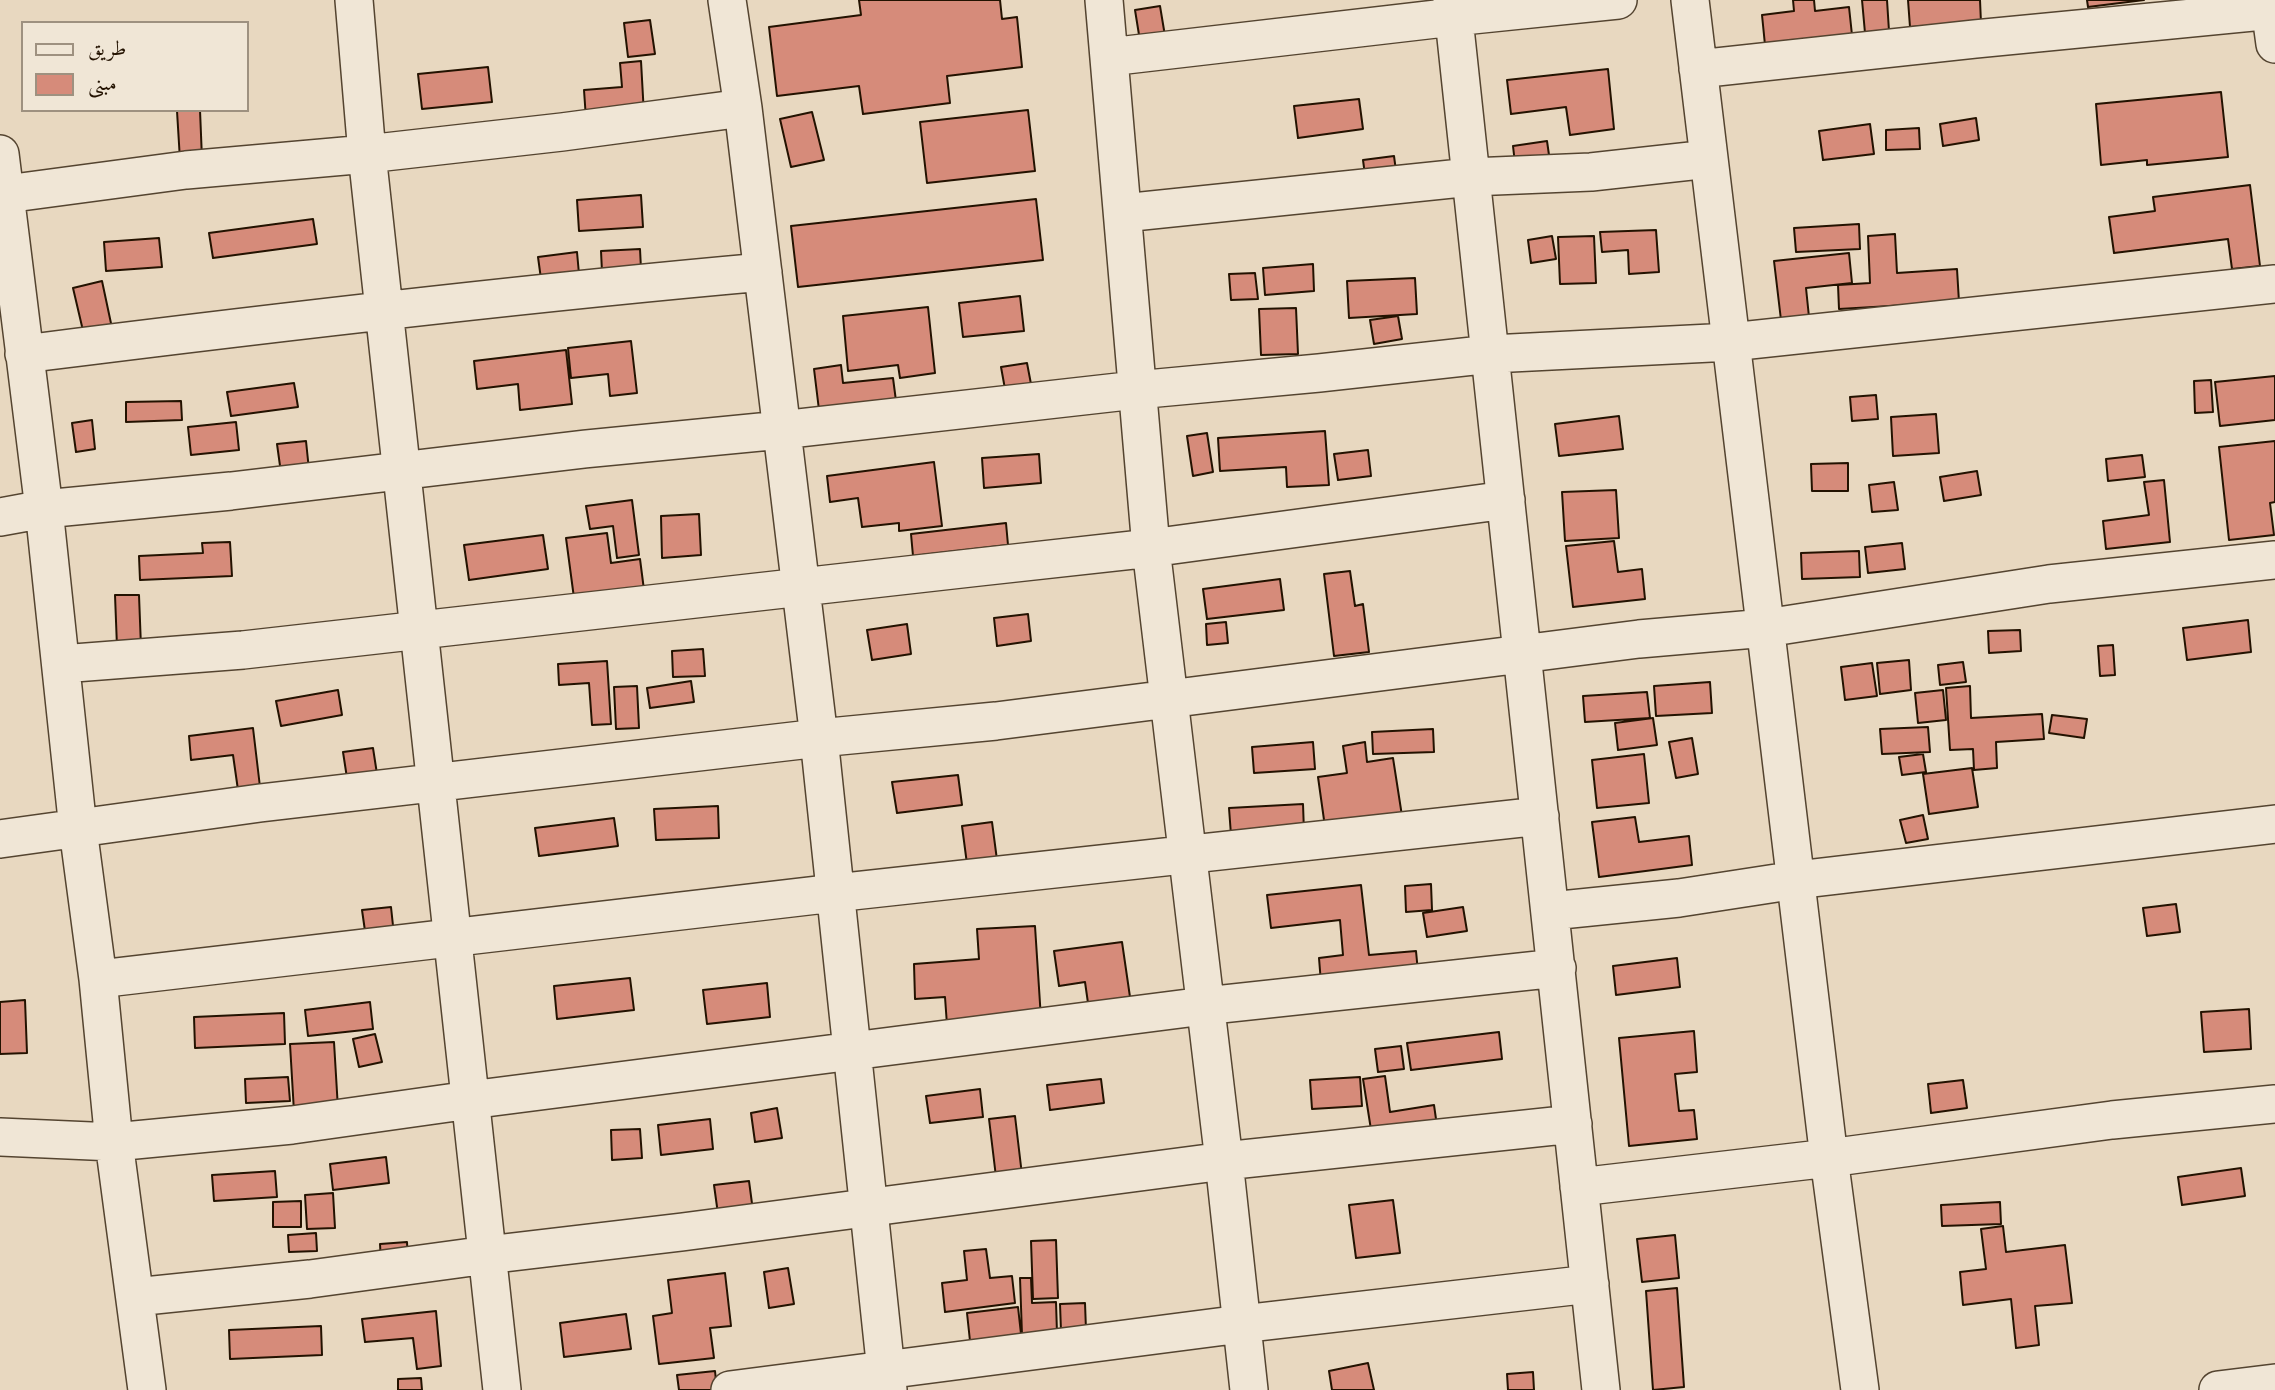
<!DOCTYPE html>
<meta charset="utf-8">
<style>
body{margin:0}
#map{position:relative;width:2275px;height:1390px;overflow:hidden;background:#e8d8c0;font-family:Alegreya,Amiri,serif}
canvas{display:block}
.legend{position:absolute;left:21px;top:21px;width:228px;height:91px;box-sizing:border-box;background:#f0e6d6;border:2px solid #9e9180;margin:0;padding:9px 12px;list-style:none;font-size:21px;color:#231200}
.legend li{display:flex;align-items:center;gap:14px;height:35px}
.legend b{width:35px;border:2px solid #9e9180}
</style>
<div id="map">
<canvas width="2275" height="1390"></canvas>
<ul class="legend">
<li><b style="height:9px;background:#f0e6d6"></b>طريق</li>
<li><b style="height:19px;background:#d68b7a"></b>مبنى</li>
</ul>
</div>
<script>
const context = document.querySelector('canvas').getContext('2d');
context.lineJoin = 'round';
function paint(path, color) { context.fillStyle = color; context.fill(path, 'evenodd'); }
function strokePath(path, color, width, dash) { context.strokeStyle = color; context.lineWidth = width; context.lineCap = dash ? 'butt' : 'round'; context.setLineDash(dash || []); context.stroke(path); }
const building = new Path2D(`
 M859 0H1000L1002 19 1017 17 1022 67 947 76 950 103 863 114 859 86 777 96 769 27 861 15Z
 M1793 0H1814L1815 11 1849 7 1852 35 1765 45 1762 15 1794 11Z
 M1862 0H1887L1889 31 1865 33Z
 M1908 0H1980L1981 23 1910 27Z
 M2087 0H2144L2088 7Z
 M1160 6 1165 36 1140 41 1135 10Z
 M650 20 655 54 628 57 624 23Z
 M641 61 644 115 586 119 584 90 622 87 620 63Z
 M488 67 492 102 422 109 418 74Z
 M1608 69 1614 129 1570 135 1566 107 1511 114 1507 80Z
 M2221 92 2228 157 2147 165V160L2101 165 2096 104Z
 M1359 99 1363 129 1298 138 1294 106Z
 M200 110 202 159 180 160 177 111Z
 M1028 110 1035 171 927 183 920 122Z
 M812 112 824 160 791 167 780 119Z
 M1976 118 1979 140 1943 146 1940 124Z
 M1870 124 1874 154 1823 160 1819 131Z
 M1919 128 1920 149 1886 150V130Z
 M1547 141 1552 176 1517 181 1513 146Z
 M1394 156 1398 186 1367 190 1363 160Z
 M2250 185 2260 266 2232 269 2228 239 2114 253 2109 217 2155 211 2153 197Z
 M641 195 643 227 579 231 577 200Z
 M1036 199 1043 260 798 287 791 226Z
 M313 219 317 244 213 258 209 233Z
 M1859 224 1860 249 1796 252 1794 228Z
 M1656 230 1659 272 1629 274 1628 250 1602 252 1600 232Z
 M1895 234 1897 273 1957 269 1959 302 1839 309 1838 285 1870 283 1868 236Z
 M1552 236 1556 259 1531 263 1528 240Z
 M1594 236 1596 283 1560 284 1558 237Z
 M159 238 162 267 106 271 104 242Z
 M640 249 641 269 602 272 601 251Z
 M577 252 579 274 541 279 538 257Z
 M1849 253 1852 283 1806 288 1809 317 1781 320 1774 261Z
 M1313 264 1314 291 1265 295 1263 268Z
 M1255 273 1258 299 1231 300 1229 274Z
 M1415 278 1417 314 1349 318 1347 281Z
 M102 281 112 328 84 335 73 288Z
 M1020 296 1024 331 963 337 959 303Z
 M928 307 935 373 900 378 898 365 848 371 843 316Z
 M1296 308 1298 354 1261 355 1259 309Z
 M1398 316 1402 339 1374 344 1370 320Z
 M631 341 637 393 610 396 608 374 571 378 568 348Z
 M566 350 572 404 520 410 518 384 477 389 474 361Z
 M1027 363 1031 384 1005 389 1001 367Z
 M841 365 843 383 893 378 896 401 819 410 814 369Z
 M2275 376V420L2220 426 2215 382Z
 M2211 380 2213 412 2195 413 2194 381Z
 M294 383 298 407 231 416 227 392Z
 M1876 395 1878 419 1852 421 1850 397Z
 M181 401 182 420 126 422V402Z
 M1936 414 1939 453 1893 456 1891 417Z
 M1619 416 1623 449 1559 456 1555 424Z
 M92 420 95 449 76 452 72 423Z
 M236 422 239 450 191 455 188 427Z
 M1325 431 1329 485 1287 487 1286 467 1220 471 1218 438Z
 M1207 433 1213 472 1193 476 1187 436Z
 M306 441 309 470 281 473 277 444Z
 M2275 441V502L2270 503 2274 535 2229 540 2219 447Z
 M1368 450 1371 476 1338 480 1334 454Z
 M1039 454 1041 483 984 488 982 458Z
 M2142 455 2145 477 2108 481 2106 459Z
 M934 462 942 526 899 531V523L862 527 858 498 830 502 827 476Z
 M1848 463V491H1812L1811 464Z
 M1977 471 1981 495 1944 501 1940 477Z
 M2164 480 2170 542 2106 549 2103 521 2149 515 2144 482Z
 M1894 482 1898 510 1872 512 1869 485Z
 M1616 490 1619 538 1565 541 1562 492Z
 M632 500 639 555 617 558 613 526 590 529 586 506Z
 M699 514 701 555 662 558 661 516Z
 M1006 523 1008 545 913 556 911 534Z
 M607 533 611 563 640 559 644 590 574 598 566 538Z
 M543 535 548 569 469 580 464 545Z
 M1614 541 1618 572 1642 569 1645 599 1573 607 1566 546Z
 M230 542 232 576 140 580 139 556 203 553 202 543Z
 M1902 543 1905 569 1868 573 1865 547Z
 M1859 551 1860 577 1802 579 1801 553Z
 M1350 571 1355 606 1363 604 1369 652 1334 656 1324 574Z
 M1280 579 1284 610 1207 619 1203 589Z
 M115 595H139L141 647H117Z
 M1028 614 1031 641 997 646 994 618Z
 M2248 620 2251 652 2187 660 2183 628Z
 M1226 622 1228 643 1207 645 1206 624Z
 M907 624 911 654 872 660 867 630Z
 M2020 630 2021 651 1989 653 1988 631Z
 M2113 645 2115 675 2100 676 2098 646Z
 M703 649 705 676 673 677 672 651Z
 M1909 660 1911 690 1880 694 1877 663Z
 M607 661 611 724 592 725 589 683 559 685 558 664Z
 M1963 662 1966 682 1940 685 1938 665Z
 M1872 663 1877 696 1845 700 1841 667Z
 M691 681 694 702 650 708 647 688Z
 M1710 682 1712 713 1656 716 1654 686Z
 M637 686 639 728 616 729 614 687Z
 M1970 686 1971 718 2042 714 2044 739 1996 742 1997 768 1974 770 1973 749 1950 750 1946 688Z
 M338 690 342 715 281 726 276 701Z
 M1943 690 1946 720 1918 723 1915 693Z
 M1647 692 1650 718 1585 722 1583 696Z
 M2052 715 2087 719 2084 738 2049 733Z
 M1653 718 1657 745 1618 750 1615 723Z
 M1928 727 1930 752 1882 754 1880 729Z
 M253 728 260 787 238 790 233 755 191 760 189 736Z
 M1433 729 1434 752 1373 754 1372 732Z
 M1692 738 1698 774 1676 778 1669 742Z
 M1313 742 1315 769 1254 773 1252 747Z
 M1365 742 1367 762 1393 758 1402 816 1325 827 1318 777 1347 773 1343 746Z
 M373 748 377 774 347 778 343 752Z
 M1644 754 1649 803 1597 808 1592 760Z
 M1923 754 1926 772 1902 775 1899 757Z
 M1972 768 1978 807 1929 814 1923 774Z
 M958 775 962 805 897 813 892 782Z
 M1303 804 1304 832 1231 835 1229 808Z
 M718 806 719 838 656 840 654 809Z
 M1923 815 1928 839 1906 843 1900 820Z
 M1635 817 1639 842 1689 836 1692 865 1599 877 1592 822Z
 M614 818 618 846 539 856 535 828Z
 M992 822 997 860 967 864 962 826Z
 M1431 884 1432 910 1406 912 1405 886Z
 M1361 885 1369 955 1416 951 1418 972 1321 983 1319 958 1343 955 1340 920 1271 928 1267 895Z
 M2176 904 2180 932 2147 936 2143 908Z
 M391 907 394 935 366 938 362 910Z
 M1463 907 1467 931 1427 937 1423 913Z
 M1035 926 1041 1019 947 1025 945 997 915 999 914 964 979 959 977 929Z
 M1122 942 1130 997 1088 1003 1085 982 1059 986 1054 951Z
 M1677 958 1680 987 1616 995 1613 966Z
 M630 978 634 1010 557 1019 554 986Z
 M767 983 770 1017 707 1024 703 990Z
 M25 1000 27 1053 0 1054V1002Z
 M370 1002 373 1029 308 1036 305 1010Z
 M2249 1009 2251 1049 2204 1052 2201 1012Z
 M284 1013 285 1044 195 1048 194 1017Z
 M1694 1031 1697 1072 1675 1074 1679 1111 1694 1110 1697 1139 1629 1146 1619 1038Z
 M1499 1032 1502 1059 1411 1070 1407 1043Z
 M375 1034 382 1062 359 1067 353 1039Z
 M334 1042 338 1109 294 1112 290 1044Z
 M1401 1046 1404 1069 1378 1072 1375 1049Z
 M1385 1076 1390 1112 1434 1105 1437 1126 1372 1136 1363 1079Z
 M288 1077 290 1101 246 1103 245 1079Z
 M1360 1077 1362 1106 1312 1109 1310 1080Z
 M1101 1079 1104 1103 1050 1110 1047 1085Z
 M1963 1080 1967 1108 1931 1113 1928 1084Z
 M980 1089 983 1117 930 1123 926 1096Z
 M777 1108 782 1138 755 1142 751 1113Z
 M1015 1116 1022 1175 996 1177 989 1119Z
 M710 1119 713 1149 661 1155 658 1125Z
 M640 1129 642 1158 612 1160 611 1130Z
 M386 1157 389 1183 333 1190 330 1164Z
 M2241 1168 2245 1196 2182 1205 2178 1177Z
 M275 1171 277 1197 214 1201 212 1175Z
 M749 1181 753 1211 718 1214 714 1185Z
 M333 1193 335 1228 307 1229 305 1195Z
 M1393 1200 1400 1253 1356 1258 1349 1205Z
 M301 1201V1227H273V1202Z
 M2000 1202 2001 1224 1942 1226 1941 1205Z
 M2003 1226 2006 1252 2065 1245 2072 1303 2035 1306 2039 1345 2016 1348 2011 1299 1963 1305 1960 1272 1986 1269 1981 1229Z
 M316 1233 317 1251 289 1252 288 1235Z
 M1675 1235 1679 1278 1642 1282 1637 1239Z
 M1056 1240 1058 1298 1033 1299 1031 1241Z
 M407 1242 409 1280 382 1281 380 1244Z
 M986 1249 990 1278 1012 1276 1015 1303 945 1312 942 1283 967 1280 964 1251Z
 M788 1268 794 1304 769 1308 764 1272Z
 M725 1273 731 1326 710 1328 714 1358 659 1364 653 1316 672 1313 668 1280Z
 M1020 1278H1031L1032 1303 1056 1302 1057 1333 1022 1335Z
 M1677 1288 1684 1387 1653 1390 1646 1291Z
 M1085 1303 1086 1330 1061 1331 1060 1304Z
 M1018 1307 1021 1334 970 1341 967 1313Z
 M436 1311 441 1366 417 1369 413 1338 365 1342 362 1319Z
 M626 1314 631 1349 564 1357 560 1323Z
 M321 1326 322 1355 230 1359 229 1330Z
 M1368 1363 1374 1390H1332L1329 1371Z
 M715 1371 717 1390H679L677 1375Z
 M1533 1372 1534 1390H1508L1507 1374Z
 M421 1378 422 1390H398V1379Z`);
paint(building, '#d68b7a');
strokePath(building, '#231200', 2);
const minor = new Path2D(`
 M354 0 367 154 502 1390
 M727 0 743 108 819 738 888 1390
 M1104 0 1151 548 1224 1161 1249 1390
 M1452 0 1601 1390
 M1690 0 1829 1158 1860 1390
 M2269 0 2275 44
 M1109 57 1453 17 1618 0
 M1698 69 1975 39 2275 10
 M0 154 44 509 78 829 98 979 114 1142 147 1390
 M6 194 186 170 367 154 562 132 743 108
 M1123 213 1471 177 1591 172 1709 159
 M24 354C270 323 516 294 763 272
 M0 517 44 509 231 491 585 449 781 430 1136 390 1319 373 1491 354 1731 342 2275 284
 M61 664 243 650 979 567 1151 548 1506 500
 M0 839 260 803 819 738 996 721 1639 639 1766 628 2049 584 2275 560
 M1551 911 1679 898 1796 880 2275 824
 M98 979 834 893 1540 816
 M0 1137 114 1142 292 1125 470 1100 1204 1006 1557 968
 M1579 1187 1829 1158 2112 1120 2275 1104
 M135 1297 310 1279 487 1255 682 1232 1224 1161 1573 1124
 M730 1390 1241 1324 1590 1284
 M2218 1390 2275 1383`);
strokePath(minor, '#544430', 40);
strokePath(minor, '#f0e6d6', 37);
</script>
